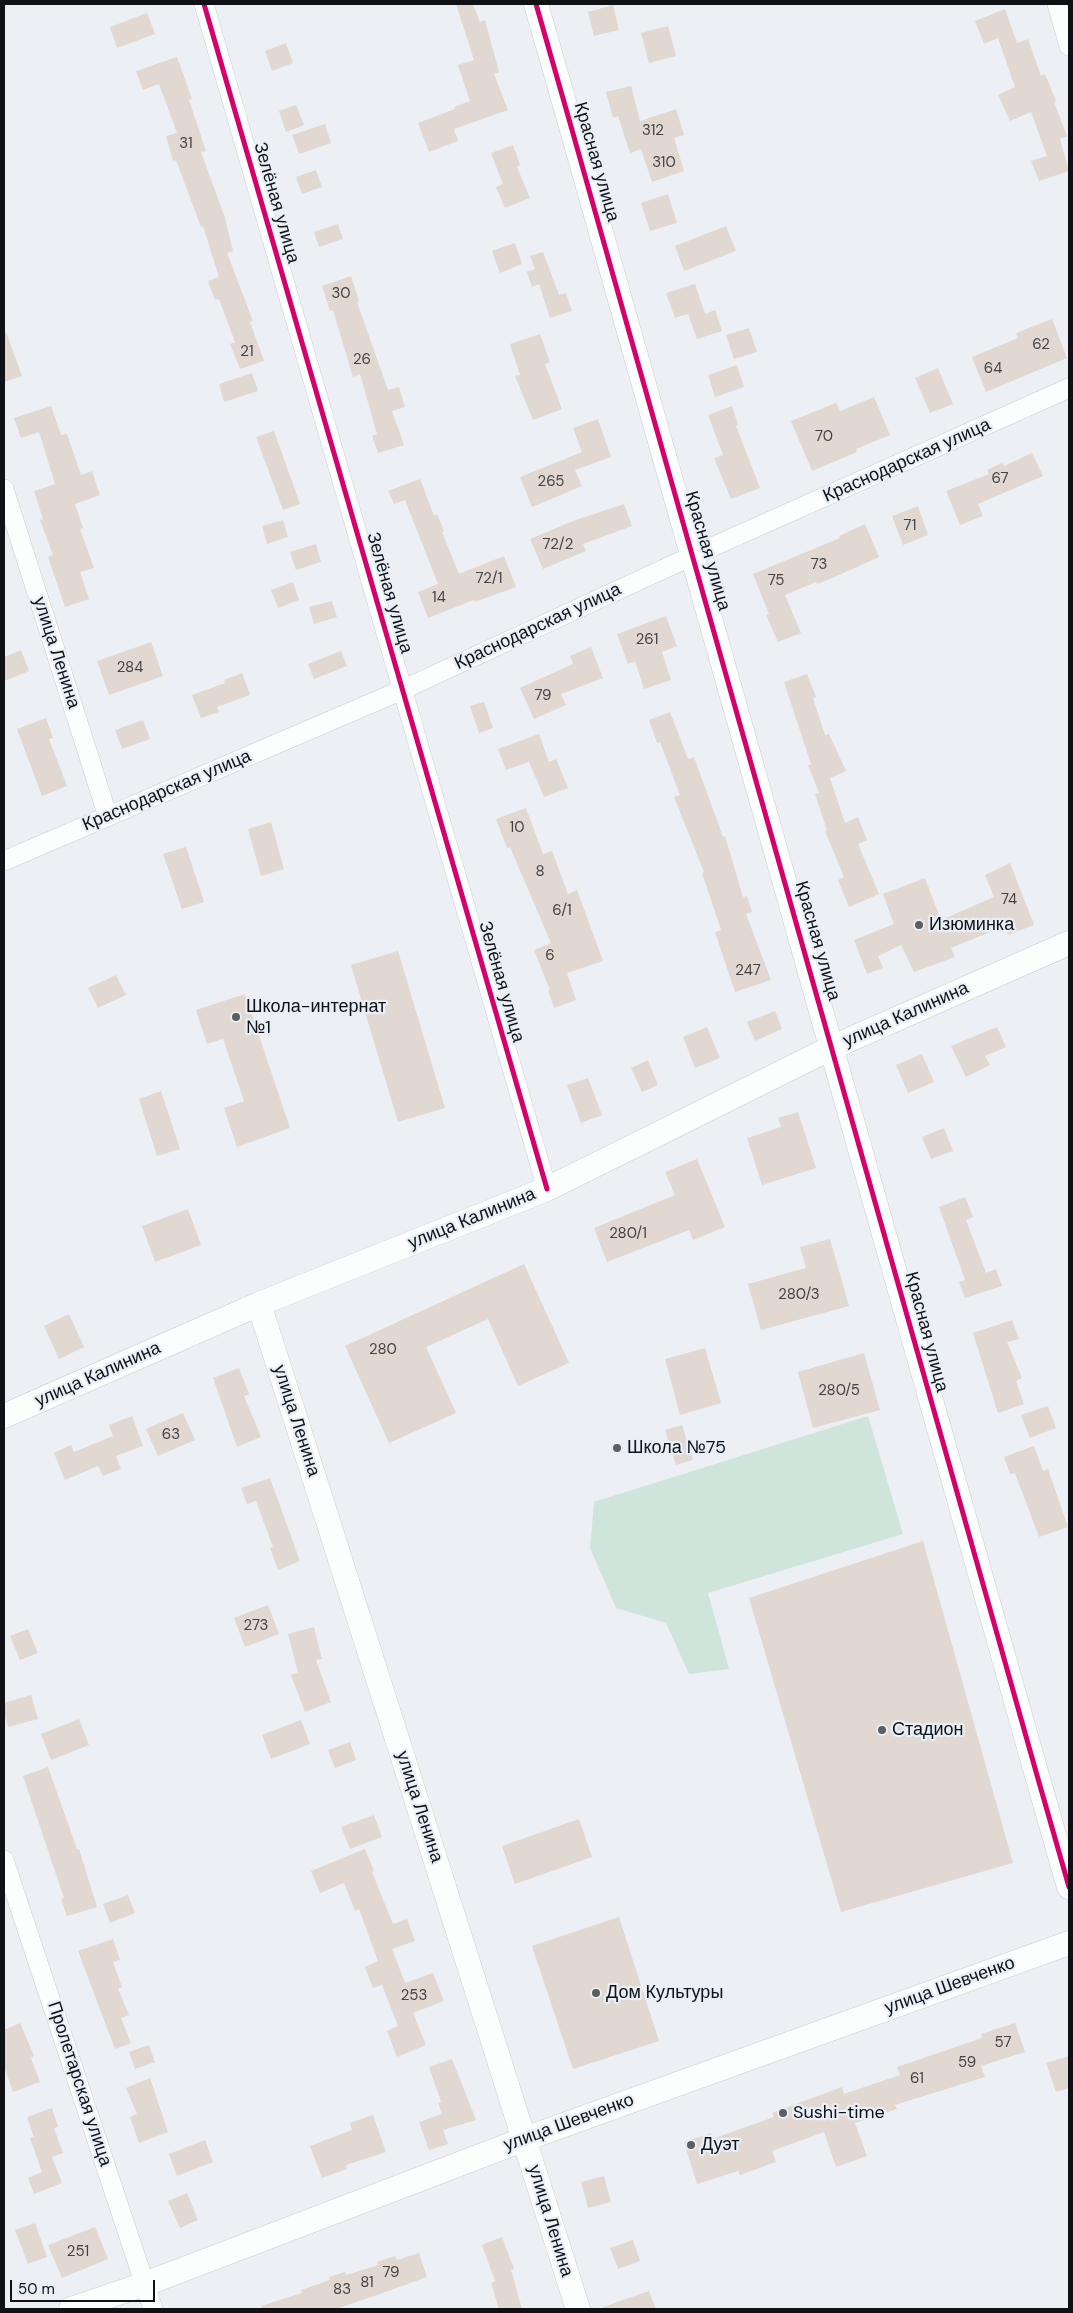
<!DOCTYPE html>
<meta charset="utf-8">
<style>
body{margin:0}
#map{position:relative;width:1073px;height:2313px;overflow:hidden;background:#eceff4;font-family:"DM Sans",sans-serif}
canvas{display:block}
.frame{position:absolute;inset:0;border:5px solid #0f1114;pointer-events:none}
.scale{position:absolute;left:10px;top:2280px;width:145px;height:22px;box-sizing:border-box;border:2px solid #0f1114;border-top:0;padding-left:6px;font-size:15px;line-height:18px;white-space:nowrap;color:#0f1114;-webkit-text-stroke:4px #e8eff7;paint-order:stroke}
</style>
<div id="map">
<canvas width="1073" height="2313"></canvas>
<div class="frame"></div>
<div class="scale">50 m</div>
</div>
<script>
const context = document.querySelector('canvas').getContext('2d');
context.lineJoin = 'round';
function paint(path, color) { context.fillStyle = color; context.fill(path, 'evenodd'); }
function strokePath(path, color, width, dash) { context.strokeStyle = color; context.lineWidth = width; context.lineCap = dash ? 'butt' : 'round'; context.setLineDash(dash || []); context.stroke(path); }
function drawText(font, color, halo, rows, align = 'center') {
  context.font = font + ' "DM Sans",sans-serif'; context.lineWidth = 4.5; context.setLineDash([]); context.textBaseline = 'middle'; context.strokeStyle = halo; context.fillStyle = color; for (const [text, x, y, turn = 0] of rows) {
    context.save(); context.translate(x, y); context.rotate((+turn || 0) * Math.PI / 180); context.textAlign = isNaN(turn) ? turn : align; if (halo) context.strokeText(text, 0, 0); context.fillText(text, 0, 0); context.restore();
  }
}
paint(new Path2D(`
 M868 1416 903 1534 708 1593 729 1669 689 1674 666 1623 616 1608 590 1548 594 1502Z`), '#cfe5db');
paint(new Path2D(`
 M456 4H473L480 22 485 20 499 72 494 74 508 110 454 129 458 141 429 152 418 123 455 109 454 107 470 101 458 65 474 60Z
 M613 5 619 30 594 36 588 12Z
 M1005 9 1017 43 1028 39 1041 76 1045 74 1056 101 1054 102 1067 136 1060 139 1069 171 1039 181 1031 161 1047 156 1031 112 1010 121 998 95 1015 87 998 38 984 44 975 21Z
 M147 13 155 34 117 48 110 27Z
 M668 26 676 56 649 63 641 33Z
 M286 43 293 63 272 71 265 51Z
 M177 57 192 99 189 100 206 151 201 152 225 218 233 251 227 253 253 321 250 322 264 361 240 369 230 344 235 342 219 299 215 300 208 281 219 277 203 226 201 227 176 160 173 161 166 136 177 133 159 84 143 90 136 71Z
 M631 86 640 121 676 109 684 135 674 138 684 171 652 182 641 149 630 153 618 116 613 118 606 92Z
 M296 105 304 125 286 132 279 111Z
 M325 124 331 143 299 154 292 135Z
 M513 145 520 165 517 167 530 198 505 208 496 187 503 184 491 153Z
 M316 170 322 187 302 194 296 177Z
 M668 194 677 223 650 231 641 203Z
 M338 224 343 239 319 247 314 232Z
 M726 226 736 251 684 271 675 246Z
 M515 243 522 264 500 273 492 251Z
 M543 252 559 295 566 293 572 311 550 318 539 284 532 287 527 272 535 269 530 256Z
 M351 276 359 301 357 302 388 390 399 387 405 407 392 411 404 445 378 453 372 436 377 434 360 374 353 377 333 310 330 311 322 286Z
 M695 284 705 314 715 310 722 331 697 339 688 314 675 318 666 293Z
 M1052 319 1067 358 986 392 972 357 1018 338 1016 333Z
 M749 328 757 352 734 359 726 335Z
 M4 332H6L22 376 4 382Z
 M540 334 550 362 545 364 562 409 533 420 515 376 520 375 510 344Z
 M737 365 744 387 715 397 708 375Z
 M938 368 953 404 930 413 915 378Z
 M252 373 258 391 224 402 219 384Z
 M874 397 890 435 856 449 857 452 812 471 791 421 836 403 840 411Z
 M51 406 61 435 67 434 81 475 92 471 100 495 75 504 83 528 80 529 94 568 80 572 89 599 65 607 48 557 53 555 40 520 43 519 34 491 55 484 39 432 21 438 14 418Z
 M732 406 738 425 736 426 760 488 731 499 714 458 723 455 708 415Z
 M598 419 611 457 575 470 582 486 532 507 520 477 582 452 573 428Z
 M274 431 300 504 283 510 256 437Z
 M1032 453 1043 476 978 504 983 516 960 525 946 491 989 474 987 470 1002 463 1004 466Z
 M420 479 434 516 437 514 444 531 442 532 459 574 504 556 516 587 475 602 474 600 428 618 418 592 438 584 405 500 394 504 388 491Z
 M624 504 632 526 583 544 586 551 543 569 530 539 573 521Z
 M918 506 928 535 903 545 892 516Z
 M283 520 288 537 267 544 262 526Z
 M865 524 879 557 830 579 817 584 816 582 785 595 801 633 778 642 766 615 769 614 753 574 840 538 839 536Z
 M316 544 321 562 296 570 290 552Z
 M293 582 299 600 278 608 271 590Z
 M332 601 337 617 314 624 309 607Z
 M666 616 677 646 662 652 671 680 644 689 635 661 628 664 617 634Z
 M151 642 163 676 109 695 97 661Z
 M591 647 603 678 561 694 566 705 534 719 520 688 573 664 570 656Z
 M21 650 29 671 4 681V657Z
 M341 651 347 666 314 679 308 664Z
 M242 673 250 695 217 707 219 712 201 718 192 695 225 683 224 680Z
 M807 674 816 697 813 698 825 735 829 734 846 771 830 778 845 823 858 817 867 840 858 844 879 894 849 907 838 880 844 877 825 831 827 830 815 794 819 793 808 765 811 764 784 682Z
 M484 702 493 728 479 733 470 706Z
 M670 712 688 759 694 757 723 837 725 836 743 897 747 896 752 912 746 914 771 980 735 992 715 932 721 930 702 873 704 872 674 797 680 795 660 742 657 743 649 720Z
 M46 718 53 738 49 739 67 786 42 796 17 729Z
 M143 720 150 739 122 749 115 730Z
 M539 734 549 762 556 759 568 788 544 797 529 762 506 770 498 749Z
 M526 808 543 854 552 851 568 894 577 890 603 961 567 973 576 1000 554 1008 548 990H550L534 950 551 943 510 847 507 848 496 819Z
 M271 822 284 869 261 876 248 829Z
 M186 847 204 902 182 909 163 854Z
 M1010 863 1034 925 1008 935 1005 926 951 948 955 957 914 972 901 945 878 956 883 968 867 974 854 940 894 924 883 894 925 878 941 920 994 897 985 875Z
 M398 951 445 1108 398 1122 351 965Z
 M116 975 126 995 98 1008 88 988Z
 M245 994 290 1128 237 1147 224 1108 244 1101 223 1039 207 1044 196 1010Z
 M775 1011 782 1029 755 1041 747 1022Z
 M707 1027 720 1058 695 1068 683 1037Z
 M997 1027 1006 1047 985 1056 990 1065 966 1077 951 1046Z
 M922 1054 934 1082 908 1093 896 1065Z
 M648 1060 658 1085 642 1092 631 1068Z
 M588 1078 602 1115 581 1123 567 1085Z
 M161 1091 180 1149 157 1156 139 1099Z
 M798 1112 816 1168 762 1185 747 1138 781 1127 778 1118Z
 M944 1128 953 1151 931 1159 922 1137Z
 M697 1159 725 1227 693 1240 689 1230 607 1262 594 1228 675 1195 665 1172Z
 M965 1197 973 1217 966 1220 986 1273 996 1269 1002 1286 965 1298 959 1282 965 1280 939 1207Z
 M188 1209 201 1245 155 1262 142 1226Z
 M830 1239 849 1306 761 1330 748 1284 806 1268 800 1247Z
 M524 1264 569 1363 518 1386 488 1319 426 1347 456 1413 389 1443 345 1346Z
 M69 1314 84 1347 59 1359 44 1326Z
 M1012 1320 1019 1339 1007 1342 1022 1378 1016 1381 1024 1404 998 1413 973 1333Z
 M705 1348 721 1403 680 1415 665 1359Z
 M864 1353 880 1410 813 1428 798 1372Z
 M239 1368 249 1394 244 1396 261 1437 237 1447 213 1378Z
 M1048 1406 1056 1428 1030 1438 1021 1415Z
 M183 1413 195 1440 158 1456 146 1429Z
 M132 1416 143 1446 116 1456 121 1469 103 1476 98 1466 65 1480 54 1453 71 1445 74 1452 113 1436 109 1425Z
 M682 1425 693 1460 676 1465 665 1430Z
 M1034 1446 1043 1471 1048 1469 1068 1527 1039 1537 1015 1473 1010 1474 1004 1457Z
 M270 1478 300 1561 278 1570 270 1548 273 1547 256 1501 247 1504 241 1488Z
 M923 1541 1013 1863 841 1912 749 1598Z
 M268 1605 279 1634 245 1647 234 1618Z
 M314 1627 322 1659 316 1660 331 1702 305 1712 291 1675 298 1673 288 1634Z
 M28 1629 38 1653 20 1660 10 1636Z
 M31 1695 38 1719 8 1727 4 1714V1703Z
 M79 1719 89 1745 51 1760 41 1734Z
 M301 1720 310 1744 271 1759 262 1735Z
 M350 1742 356 1760 335 1768 328 1750Z
 M48 1767 77 1849H79L97 1907 67 1916 61 1899 64 1898 23 1776Z
 M374 1815 382 1837 350 1849 341 1827Z
 M579 1819 592 1857 515 1884 502 1846Z
 M365 1849 374 1871 372 1872 393 1924 407 1919 415 1941 392 1949 405 1983 433 1973 444 2001 413 2013 426 2045 397 2057 387 2031 398 2026 382 1985 373 1988 365 1967 378 1961 359 1909 355 1911 344 1883 320 1893 311 1871Z
 M128 1895 135 1913 110 1923 103 1904Z
 M619 1917 659 2041 573 2069 532 1946Z
 M113 1939 120 1960 113 1962 122 1987 118 1989 129 2015 121 2018 131 2043 115 2049 78 1951Z
 M20 2023 34 2056 31 2058 40 2082 13 2092 4 2066V2030Z
 M1015 2023 1025 2052 981 2066 985 2077 895 2105 897 2109 855 2123 867 2156 836 2167 824 2132 772 2151 776 2162 740 2175 738 2171 697 2184 684 2142 711 2133 712 2139 774 2117 772 2113 842 2087 844 2094 900 2075 897 2067 982 2038 981 2034Z
 M149 2045 155 2062 135 2069 129 2052Z
 M1069 2056V2088L1056 2092 1046 2063Z
 M452 2059 476 2120 443 2130 448 2144 429 2150 419 2122 442 2114 438 2103 441 2102 429 2067Z
 M150 2078 168 2132 139 2143 130 2117 137 2114 126 2088Z
 M52 2108 58 2127 54 2128 63 2153 52 2157 62 2183 34 2194 28 2178 42 2172 30 2138 34 2137 27 2117Z
 M373 2115 386 2152 346 2165 347 2169 322 2178 310 2146 352 2130 350 2123Z
 M205 2140 213 2162 177 2176 169 2154Z
 M604 2176 611 2202 588 2208 581 2182Z
 M187 2193 198 2220 180 2228 168 2201Z
 M35 2223 47 2257 28 2264 15 2230Z
 M95 2227 108 2259 62 2278 48 2245Z
 M502 2237 514 2269 511 2270 522 2309H499L491 2283 495 2281 482 2245Z
 M633 2240 640 2261 618 2269 610 2248Z
 M419 2253 427 2277 380 2294 336 2309H261V2306L302 2293 301 2290 330 2280 329 2277 345 2272 346 2275 378 2265 377 2262 395 2256 397 2260Z
 M649 2291 656 2309H604L603 2307Z`), '#e1d8d2');
const minor = new Path2D(`
 M204 4 547 1189
 M1057 4 1069 46
 M4 489 108 817
 M4 861 402 690 694 555 1069 388
 M4 1860 153 2309`);
const tertiary = new Path2D(`
 M536 4C716 631 889 1260 1069 1887
 M259 1304 578 2309
 M4 1416 259 1304 547 1189 833 1047 1069 943
 M71 2309 145 2284 525 2139 1069 1943`);
strokePath(minor, '#cbcdd0', 20);
strokePath(tertiary, '#cbcdd0', 25);
strokePath(minor, '#fcfdfd', 19);
strokePath(tertiary, '#fcfdfd', 24);
strokePath(new Path2D(`
 M204 4 547 1189
 M536 4C716 631 889 1260 1069 1887`), '#d6006c', 5);
for (const [x, y, r, color] of [
 [919,925,5,"#5c5f62"],
 [236,1017,5,"#5c5f62"],
 [617,1448,5,"#5c5f62"],
 [882,1730,5,"#5c5f62"],
 [596,1993,5,"#5c5f62"],
 [783,2113,5,"#5c5f62"],
 [691,2145,5,"#5c5f62"]
]) { const dot = new Path2D(); dot.arc(x, y, r, 0, 2 * Math.PI); context.fillStyle = color; context.fill(dot); strokePath(dot, '#e8eff7', 2); }
drawText('15px', '#444344', null, [
 ["312",653,131],
 ["31",186,144],
 ["310",664,163],
 ["30",341,294],
 ["62",1041,345],
 ["21",247,352],
 ["26",362,360],
 ["64",993,369],
 ["70",824,437],
 ["67",1000,479],
 ["265",551,482],
 ["71",910,526],
 ["72/2",558,545],
 ["73",819,565],
 ["72/1",489,579],
 ["75",776,581],
 ["14",439,598],
 ["261",647,640],
 ["284",130,668],
 ["79",543,696],
 ["10",517,828],
 ["8",540,872],
 ["74",1009,900],
 ["6/1",562,911],
 ["6",550,956],
 ["247",748,971],
 ["280/1",628,1234],
 ["280/3",799,1295],
 ["280",383,1350],
 ["280/5",839,1391],
 ["63",171,1435],
 ["273",256,1626],
 ["253",414,1996],
 ["57",1003,2043],
 ["59",967,2063],
 ["61",917,2079],
 ["251",78,2252],
 ["79",391,2273],
 ["81",367,2283],
 ["83",342,2290]
]);
drawText('18px', '#0f1114', '#e8eff7', [
 ["Красная улица",596,162,74],
 ["Зелёная улица",276,203,74],
 ["Краснодарская улица",907,461,-24],
 ["Красная улица",707,551,74],
 ["Зелёная улица",389,593,74],
 ["Краснодарская улица",538,627,-25],
 ["улица Ленина",56,653,72],
 ["Краснодарская улица",167,791,-23],
 ["Красная улица",817,941,74],
 ["Зелёная улица",501,982,74],
 ["улица Калинина",906,1015,-24],
 ["улица Калинина",472,1219,-22],
 ["Красная улица",926,1332,75],
 ["улица Калинина",98,1375,-24],
 ["улица Ленина",296,1421,72],
 ["улица Ленина",419,1807,72],
 ["улица Шевченко",950,1986,-20],
 ["Пролетарская улица",79,2084,72],
 ["улица Шевченко",569,2123,-20],
 ["улица Ленина",550,2221,73]
]);
drawText('18px', '#0f1114', '#e8eff7', [
 ["Изюминка",929,925],
 ["Школа-интернат",246,1007],
 ["№1",246,1028],
 ["Школа №75",627,1448],
 ["Стадион",892,1730],
 ["Дом Культуры",606,1993],
 ["Sushi-time",793,2113],
 ["Дуэт",701,2145]
], 'left');
</script>
